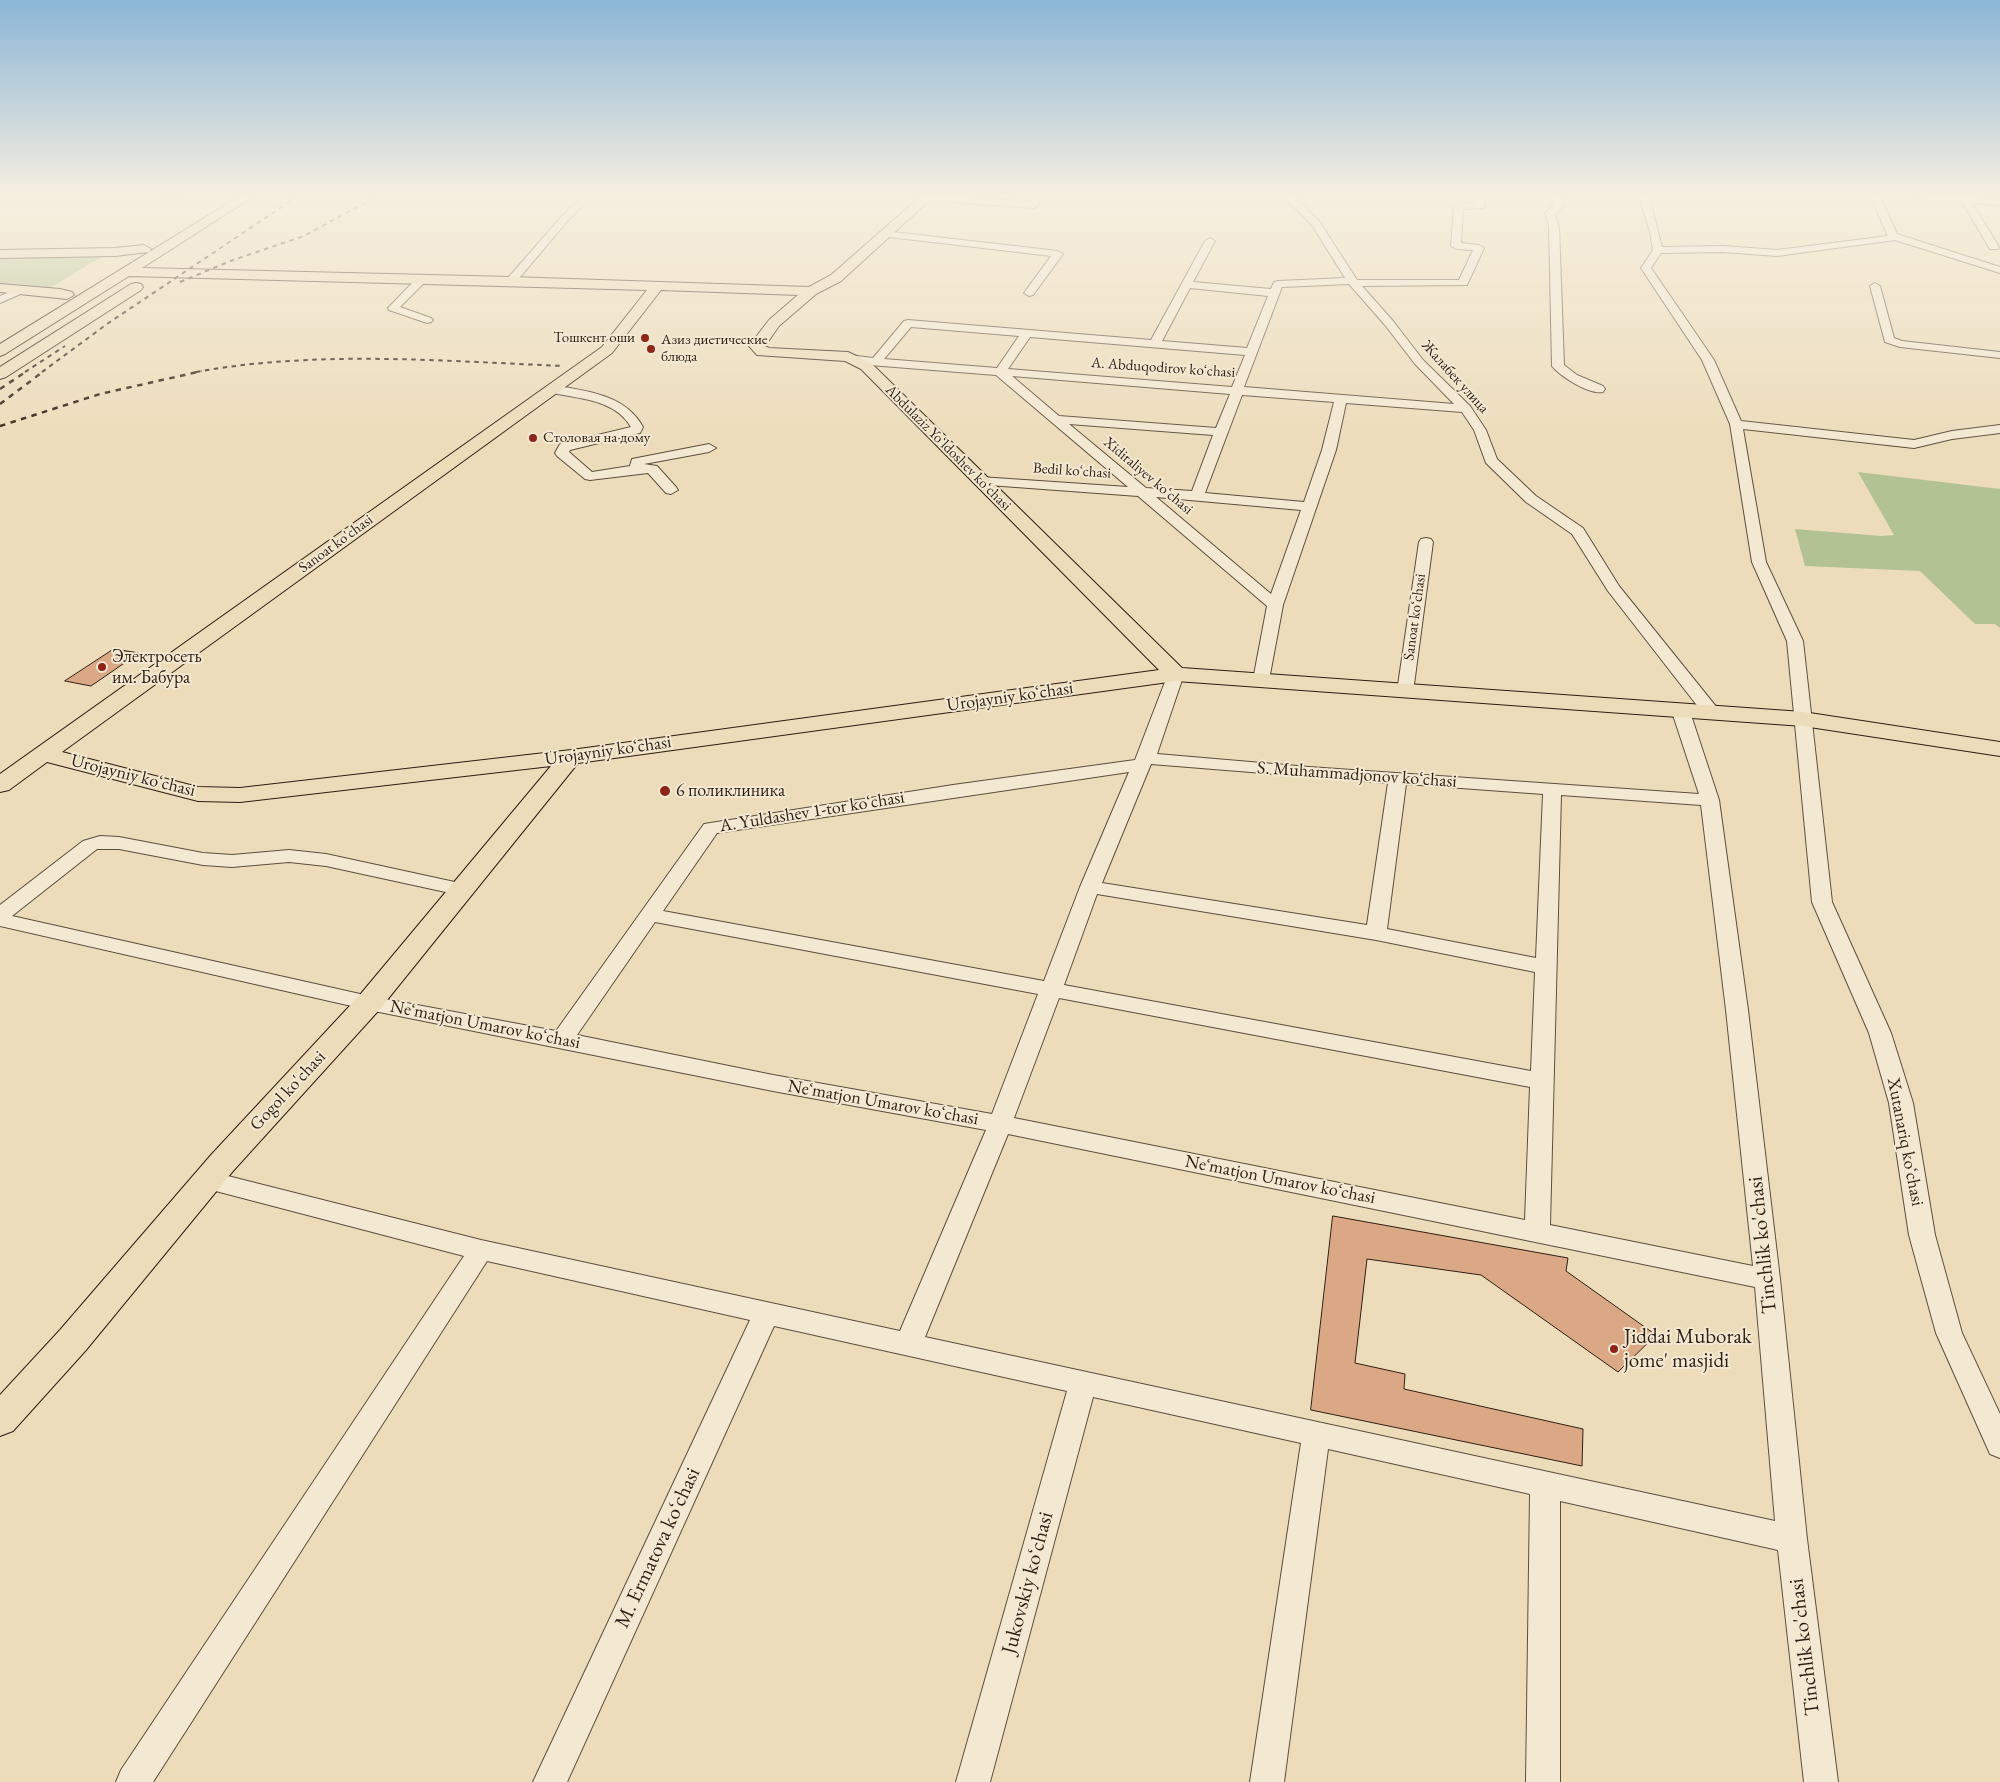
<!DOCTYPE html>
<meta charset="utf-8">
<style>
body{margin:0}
canvas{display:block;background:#ecdcba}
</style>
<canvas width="2000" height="1782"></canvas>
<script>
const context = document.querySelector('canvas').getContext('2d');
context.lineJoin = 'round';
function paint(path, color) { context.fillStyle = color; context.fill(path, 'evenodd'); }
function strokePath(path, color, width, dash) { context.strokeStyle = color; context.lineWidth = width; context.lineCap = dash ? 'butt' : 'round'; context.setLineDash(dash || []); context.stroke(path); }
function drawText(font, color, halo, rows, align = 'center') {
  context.font = font + ' "EB Garamond",serif'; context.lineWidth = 4; context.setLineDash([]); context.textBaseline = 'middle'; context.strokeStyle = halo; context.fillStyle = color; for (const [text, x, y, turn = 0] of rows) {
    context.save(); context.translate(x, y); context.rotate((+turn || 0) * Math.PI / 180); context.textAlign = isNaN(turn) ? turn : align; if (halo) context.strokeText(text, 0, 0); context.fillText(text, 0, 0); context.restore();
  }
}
paint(new Path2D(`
 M162 196H191L176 205H147Z
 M103 256 50 288 0 283V257Z
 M1858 472 2000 489V628L1995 624H1975L1920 571 1805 566 1795 529 1881 536 1894 535Z`), '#b3c293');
const building = new Path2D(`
 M114 649 139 653 91 686 65 681Z
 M1333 1216 1568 1258 1566 1271 1656 1335 1618 1372 1481 1275 1367 1259 1355 1363 1405 1374 1404 1389 1583 1429 1582 1466 1311 1410Z`);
paint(building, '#dba886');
strokePath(building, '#2f1e14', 1);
const minor = new Path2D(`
 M583 196H593L569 219 515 283H507L506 281 507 279 563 215Z
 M923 196H951L1031 202 1036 196H1046L1036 207 1033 208 927 200 924 199Z
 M1283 196H1293L1319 221 1357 280H1459L1473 250 1456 249 1451 246 1454 206 1459 203H1475L1472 196H1482L1485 206 1483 208 1463 209 1461 243 1479 245 1484 248 1467 285 1362 286 1393 321 1423 360 1470 406 1486 430 1497 459 1536 496 1583 528 1619 586 1718 709 1721 713 1718 717 1712 718 1706 717 1608 591 1572 534 1526 502 1486 463 1474 430 1462 412 1346 403 1336 450 1283 605 1269 680 1267 684H1255L1253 680 1267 606 1138 496 975 484 973 481 980 477 1128 487 996 375 857 364 851 360 857 356 873 358 904 321 908 320 1151 340 1205 241 1210 238 1215 241 1193 282 1271 289 1274 282 1278 281 1345 278 1312 225ZM1349 284 1385 325 1415 364 1454 404 1244 387 1282 287ZM1190 288 1268 296 1247 348 1162 341ZM911 327 1019 336 997 368 884 359ZM1030 337 1245 355 1232 387 1008 369ZM1012 376 1230 394 1216 428 1059 416ZM1242 395 1334 402 1322 450 1304 502 1205 493ZM1069 424 1213 435 1192 491 1146 488ZM1156 497 1301 510 1271 594Z
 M1549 196H1559L1564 205 1555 214 1559 227 1564 365 1577 375 1603 386 1605 389 1603 392C1590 395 1561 377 1552 366L1549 227 1545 213 1554 204Z
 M1639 196H1649L1662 247 1723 246 1777 250 1888 236 1870 196H1880L1897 234 2000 267V273L1895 240 1777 256 1723 252 1661 253 1651 268 1714 360 1741 421 1914 440 1952 431 2000 425V433L1952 439 1914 448 1743 429 1766 562 1803 641 1832 902 1891 1033 1913 1103 1935 1235 1962 1333 2000 1414V1458L1990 1454 1936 1333 1909 1235 1889 1103 1869 1033 1812 902 1787 641 1752 562 1730 424 1702 360 1641 268 1653 250 1650 232Z
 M1911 196H1955L2000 199V205L1972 203 1999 247 1998 249H1990L1962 202 1916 199Z
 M884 231 1058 251 1063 254 1033 295 1029 296 1024 293 1051 256 881 236 879 234Z
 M422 276 427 279 426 281 400 307 431 318 433 320 431 322 427 323 389 310 388 308 418 277Z
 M1875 283 1880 286 1894 338 1902 341 2000 352V358L1900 347 1885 342 1870 286Z
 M21 287 25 288 26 290 25 292 0 303V296Z
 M552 385C586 391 625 394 643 427L640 433 570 450 569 452 592 472 630 466 632 459 709 444 716 448 709 452 644 464 657 466 676 487 678 490 671 494 666 493 648 473 590 480 585 479 557 456 555 453 560 444 631 427C614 398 577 399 548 392L546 389Z
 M1426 538 1431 539 1433 542 1413 692 1411 696H1399L1397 692 1419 542 1421 539Z
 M1176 669 1182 670 1184 674 1157 754 1309 767 1699 794 1672 712 1675 708 1681 707 1687 708 1690 712 1719 800 1748 1010 1780 1279 1807 1539 1838 1782H1804L1778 1550 1560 1501V1782H1526L1530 1494 1328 1449 1284 1782H1250L1301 1443 1093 1397 990 1782H956L1067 1391 774 1326 567 1782H533L750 1320 487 1261 153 1782H116L121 1770 464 1256 208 1189 199 1187 196 1180 199 1173 208 1171 481 1240 900 1331 986 1130 773 1091 369 1010 0 926V905L83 841 100 836 119 837 203 853 232 855 289 850 326 854 464 884 471 886 474 890 471 894 464 896 326 866 289 862 232 867 203 865 119 849H97L12 916 369 996 556 1031 704 824 953 785 1135 760 1168 674 1170 670ZM1151 764 1388 783 1367 925 1102 883ZM1129 772 1080 887 1044 981 663 911 717 833ZM1406 784 1543 794 1536 958 1387 929ZM1561 795 1701 805 1726 1010 1753 1266 1550 1225ZM1097 894 1376 940 1535 972 1531 1071 1064 985ZM655 922 1038 994 992 1114 773 1075 577 1035ZM1059 998 1530 1087 1525 1220 1014 1118ZM1008 1134 1755 1287 1775 1521 925 1337Z`);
const major = new Path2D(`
 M240 196H254L142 268 511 277 809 287 831 275 921 196H934L841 281 816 294 779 326 765 346 769 348 848 352 871 363 1182 668 1803 712 2000 742V756L1803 726 1176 681 578 763 379 1010 233 1171 86 1350 13 1431 0 1436V1395L60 1330 211 1155 359 996 551 766 240 802 198 801 47 762 9 790 0 792V774L602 347 647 290 129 276 5 354 0 356V344ZM661 290 798 295 769 320 749 346 757 355 845 361 861 369 1159 670 571 750 240 788 198 787 62 752 612 353Z
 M144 245 151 249 149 252 115 256 0 258V250L115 248Z
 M136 283 141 284 143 287 141 290 6 377 0 379V367L131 284Z
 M0 284 60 289 72 292 74 295 67 299 0 292Z`);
strokePath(minor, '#5e4e3e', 2);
strokePath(major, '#2f1e14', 2);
paint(minor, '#f3e8d2');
paint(major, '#ecdcba');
strokePath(new Path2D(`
 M180 282 233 260 304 236 377 196
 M25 372 65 346
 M42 372 107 324 298 196
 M196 372C317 350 441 361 564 366`), '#2f1e14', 2, [4.5, 4.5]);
strokePath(new Path2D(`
 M0 389 27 371
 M0 404 44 371
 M0 426 100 394 202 371`), '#2f1e14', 2.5, [5.5, 5.5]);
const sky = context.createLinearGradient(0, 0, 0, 446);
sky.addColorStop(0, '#8bb6d6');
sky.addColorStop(0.44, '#f6efe0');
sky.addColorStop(1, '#f6efe000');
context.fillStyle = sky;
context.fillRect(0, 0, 2000, 446);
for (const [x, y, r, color] of [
 [645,338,5,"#8f2418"],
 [651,349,5,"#8f2418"],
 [533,438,5,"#8f2418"],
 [102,667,5,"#8f2418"],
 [665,791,6,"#8f2418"],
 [1614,1349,5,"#8f2418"]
]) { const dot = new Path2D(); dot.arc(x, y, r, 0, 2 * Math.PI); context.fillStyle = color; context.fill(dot); strokePath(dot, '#f3e8d2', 2); }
drawText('15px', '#2f1e14', '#f3e8d2', [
 ["Тошкент оши",635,338,"right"],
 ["Азиз диетические",661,340],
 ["блюда",661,357],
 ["Столовая на дому",543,438]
], 'left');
drawText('15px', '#2f1e14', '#f3e8d2', [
 ["A. Abduqodirov koʻchasi",1163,368,4],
 ["Жалабек улица",1455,377,48],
 ["Abdulaziz Yoʻldoshev koʻchasi",948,448,45],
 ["Bedil koʻchasi",1072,471,4],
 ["Xidiraliyev koʻchasi",1148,476,40],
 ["Sanoat ko'chasi",336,544,-36],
 ["Sanoat koʻchasi",1415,617,-82]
]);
drawText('18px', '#2f1e14', '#f3e8d2', [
 ["Электросеть",112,657],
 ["им. Бабура",112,678],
 ["6 поликлиника",676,791]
], 'left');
drawText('18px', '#2f1e14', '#f3e8d2', [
 ["Urоjayniy koʻchasi",1010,697,-8],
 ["Urоjayniy koʻchasi",608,751,-8],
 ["S. Muhammadjonov koʻchasi",1357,775,4],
 ["Urоjayniy koʻchasi",133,776,14],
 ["A. Yuldashev 1-tor koʻchasi",812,812,-9],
 ["Neʻmatjon Umarov koʻchasi",485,1025,11],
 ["Gogol ko'chasi",288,1091,-47],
 ["Neʻmatjon Umarov koʻchasi",883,1103,10],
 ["Xutanariq koʻchasi",1905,1142,79],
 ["Neʻmatjon Umarov koʻchasi",1280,1180,11]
]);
drawText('21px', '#2f1e14', '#f3e8d2', [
 ["Tinchlik ko'chasi",1763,1245,-96],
 ["M. Ermatova koʻchasi",658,1548,-65],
 ["Jukovskiy koʻchasi",1028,1583,-75],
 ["Tinchlik ko'chasi",1805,1647,-97]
]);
drawText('21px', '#2f1e14', '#f3e8d2', [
 ["Jiddai Muborak",1624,1337],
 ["jome' masjidi",1624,1361]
], 'left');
</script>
